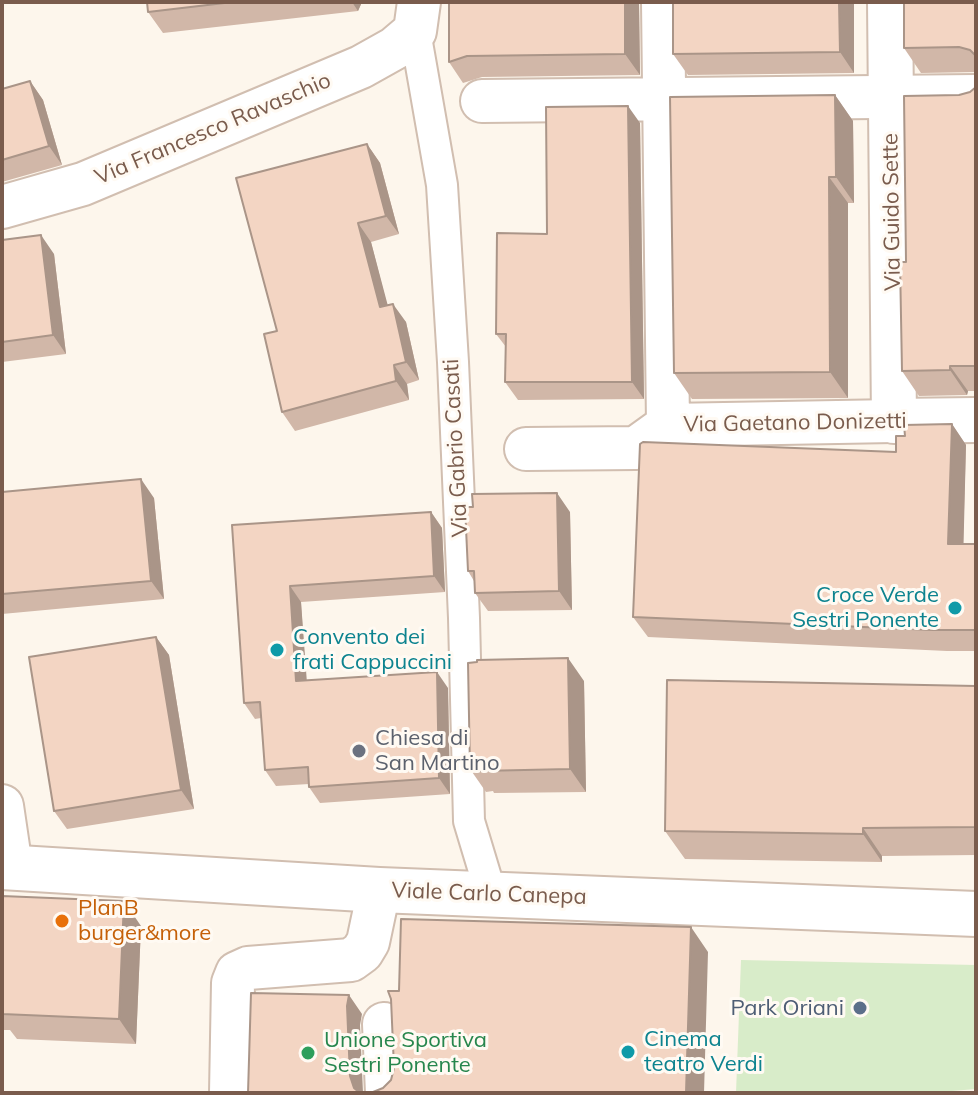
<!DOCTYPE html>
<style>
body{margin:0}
#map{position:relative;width:978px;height:1095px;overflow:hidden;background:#fdf6ec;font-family:Mulish,sans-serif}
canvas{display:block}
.frame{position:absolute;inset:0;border:4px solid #7a5c4d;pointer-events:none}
</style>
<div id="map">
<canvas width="978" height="1095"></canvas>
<div class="frame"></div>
</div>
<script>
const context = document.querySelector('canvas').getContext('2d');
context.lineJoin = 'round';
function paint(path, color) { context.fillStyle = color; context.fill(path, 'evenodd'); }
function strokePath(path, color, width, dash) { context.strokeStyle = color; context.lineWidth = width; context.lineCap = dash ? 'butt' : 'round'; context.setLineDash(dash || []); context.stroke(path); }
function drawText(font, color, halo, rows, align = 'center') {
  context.font = font + ' Mulish,sans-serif'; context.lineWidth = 6; context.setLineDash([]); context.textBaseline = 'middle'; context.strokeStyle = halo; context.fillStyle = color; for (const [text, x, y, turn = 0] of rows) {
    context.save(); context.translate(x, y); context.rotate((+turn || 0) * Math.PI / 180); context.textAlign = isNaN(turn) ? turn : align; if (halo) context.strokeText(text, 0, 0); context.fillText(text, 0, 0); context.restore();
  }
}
paint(new Path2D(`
 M741 960 976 965V1089L928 1093H736Z`), '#d8ecc9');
const pedestrian = new Path2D(`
 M415 31 442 185 453 362 464 618 469 821 491 894`);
const minor = new Path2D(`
 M663 2 668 425
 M482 101 976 96
 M2 207 83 184 361 67 395 48 415 31 419 2
 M526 449 636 448 668 425 894 421
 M2 806 11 867
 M384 1024 387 1093
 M231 1093 233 983 237 973 248 968 351 960 362 952 368 942 379 890`);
const tertiary = new Path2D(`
 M890 2 894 421 976 420
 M2 867 379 890 976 914`);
strokePath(pedestrian, '#d1beb0', 34);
strokePath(minor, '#d1beb0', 46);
strokePath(tertiary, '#d1beb0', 48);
strokePath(pedestrian, '#fff', 30);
strokePath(minor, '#fff', 42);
strokePath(tertiary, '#fff', 44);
paint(new Path2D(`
 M147 2H362L358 11 163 33 148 12Z
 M639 2 640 75 482 77 463 83 449 62Z
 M672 2H854V73L688 75 673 54Z
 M976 2V72L921 73 904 48Z
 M30 81 43 100 62 165 2 182V89Z
 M976 87V391H968L967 395 919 396 902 371 906 262 959 95 970 92Z
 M835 95 853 121 854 203H848V398L692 399 674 373Z
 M640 123 644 399 518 400 505 382 506 347 496 334 547 234Z
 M367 144 380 163 399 234 371 242 387 305 406 322 419 380 407 384 409 400 295 431 282 412 277 331Z
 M2 240 54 254 66 354 2 362Z
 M952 424 966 445 963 544H976V651H947L648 637 633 617 896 452 905 436Z
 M2 492 154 498 164 599 2 614Z
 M431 512 442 528 445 592 301 602 306 681 448 688 450 794 320 803 309 787V784L276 786 265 770 261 718 255 719 244 703 232 525Z
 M570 512 572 610 488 611 475 593 474 581 468 571Z
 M156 637 169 655 194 809 67 829 54 811Z
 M584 681 586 792 494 793 493 791 486 792 470 769Z
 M976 686V855L882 856V862L685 859 665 831Z
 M2 896 141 926 136 1044 17 1039 10 1030H2Z`), '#d1b7a8');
paint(new Path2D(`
 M352 2H362L358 11Z
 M625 2H639L640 75 625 54Z
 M839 2H854V73L840 52Z
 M30 81 43 100 62 165 49 146Z
 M835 95 853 121 854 203 836 177Z
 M628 106 640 123 644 399 632 382Z
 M367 144 380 163 399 234 386 216Z
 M829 177 848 203V398L830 372Z
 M358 223 371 242 393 325 380 307Z
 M41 235 54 254 66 354 53 335Z
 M393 304 406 322 419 380 406 362Z
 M394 365 407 384 409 400 396 381Z
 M950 366 968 391 967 395 950 370Z
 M952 424 966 445 963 565 948 544Z
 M141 479 154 498 164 599 151 581Z
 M557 493 570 512 572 610 559 591Z
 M431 512 442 528 445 592 434 576Z
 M290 586 301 602 308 697 296 681Z
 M156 637 169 655 194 809 181 790Z
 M568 658 584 681 586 792 570 769Z
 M437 672 448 688 450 794 439 778Z
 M863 828 882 856V862L863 834Z
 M124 901 141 926 136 1044 119 1019Z
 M691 927 708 952 704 1093H686Z
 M349 995 362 1014 360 1025 363 1093H358L354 1088 350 1076 347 1006Z`), '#aa9588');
const building = new Path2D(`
 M147 2H233L148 12Z
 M449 2H625V54L467 56 449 62Z
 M673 2H839L840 52 673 54Z
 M904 2H976V56L970 50 959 47 904 48Z
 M30 81 49 146 2 160V89Z
 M976 87V366H950V370L902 371 900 262H906L904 96 959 95 970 92Z
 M835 95 836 177H829L830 372 674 373 670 97Z
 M628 106 632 382H505L506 334H496L497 233 547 234 546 107Z
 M367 144 386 216 358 223 380 307 393 304 406 362 394 365 396 381 282 412 264 334 277 331 236 178Z
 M41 235 53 335 2 342V240Z
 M952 424 948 544H976V630H933L633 617 640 444 643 442 896 452V436H905L904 425Z
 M141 479 151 581 2 594V492Z
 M557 493 559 591 475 593 474 571H468L465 507H473L472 494Z
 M431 512 434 576 290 586 296 681 437 672 439 778 309 787 308 767 265 770 260 702 244 703 232 525Z
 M156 637 181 790 54 811 29 657Z
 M568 658 570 769 479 771V768L470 769 468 663 477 662V660Z
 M667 680 976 686V827L863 828V834L665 831Z
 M2 896 124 901 119 1019 2 1014Z
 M401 919 691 927 686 1093 373 1092 383 1088 391 1080 394 1068 391 999 388 991H399Z
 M251 993 349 995 347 1006 350 1076 354 1088 360 1093H248Z`);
paint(building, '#f3d5c3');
strokePath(building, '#aa9588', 2);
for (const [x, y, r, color] of [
 [955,608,8,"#0f9aa8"],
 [277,650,8,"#0f9aa8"],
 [359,751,8,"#6b7280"],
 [62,921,8,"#e8710a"],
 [860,1008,8,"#5c6f8a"],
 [628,1052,8,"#0f9aa8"],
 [308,1053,8,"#2e9e5b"]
]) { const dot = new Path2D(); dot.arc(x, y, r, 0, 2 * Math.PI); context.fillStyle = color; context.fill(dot); strokePath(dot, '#fffaf3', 3); }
drawText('22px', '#7a5c4d', '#fffaf3', [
 ["Via Francesco Ravaschio",213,129,-23],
 ["Via Guido Sette",892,212,-91],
 ["Via Gaetano Donizetti",795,423,-1],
 ["Via Gabrio Casati",456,448,-93],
 ["Viale Carlo Canepa",489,894,2]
]);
drawText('22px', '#0d838f', '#fffaf3', [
 ["Croce Verde",939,595,"right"],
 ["Sestri Ponente",939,620,"right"],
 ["Convento dei",293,637],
 ["frati Cappuccini",293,662],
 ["Cinema",644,1039],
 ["teatro Verdi",644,1064]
], 'left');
drawText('22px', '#5b616d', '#fffaf3', [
 ["Chiesa di",375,738],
 ["San Martino",375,763]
], 'left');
drawText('22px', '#c56008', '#fffaf3', [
 ["PlanB",78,908],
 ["burger&more",78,933]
], 'left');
drawText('22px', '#4e5e75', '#fffaf3', [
 ["Park Oriani",844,1008]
], 'right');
drawText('22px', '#27864d', '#fffaf3', [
 ["Unione Sportiva",324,1040],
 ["Sestri Ponente",324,1065]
], 'left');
</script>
